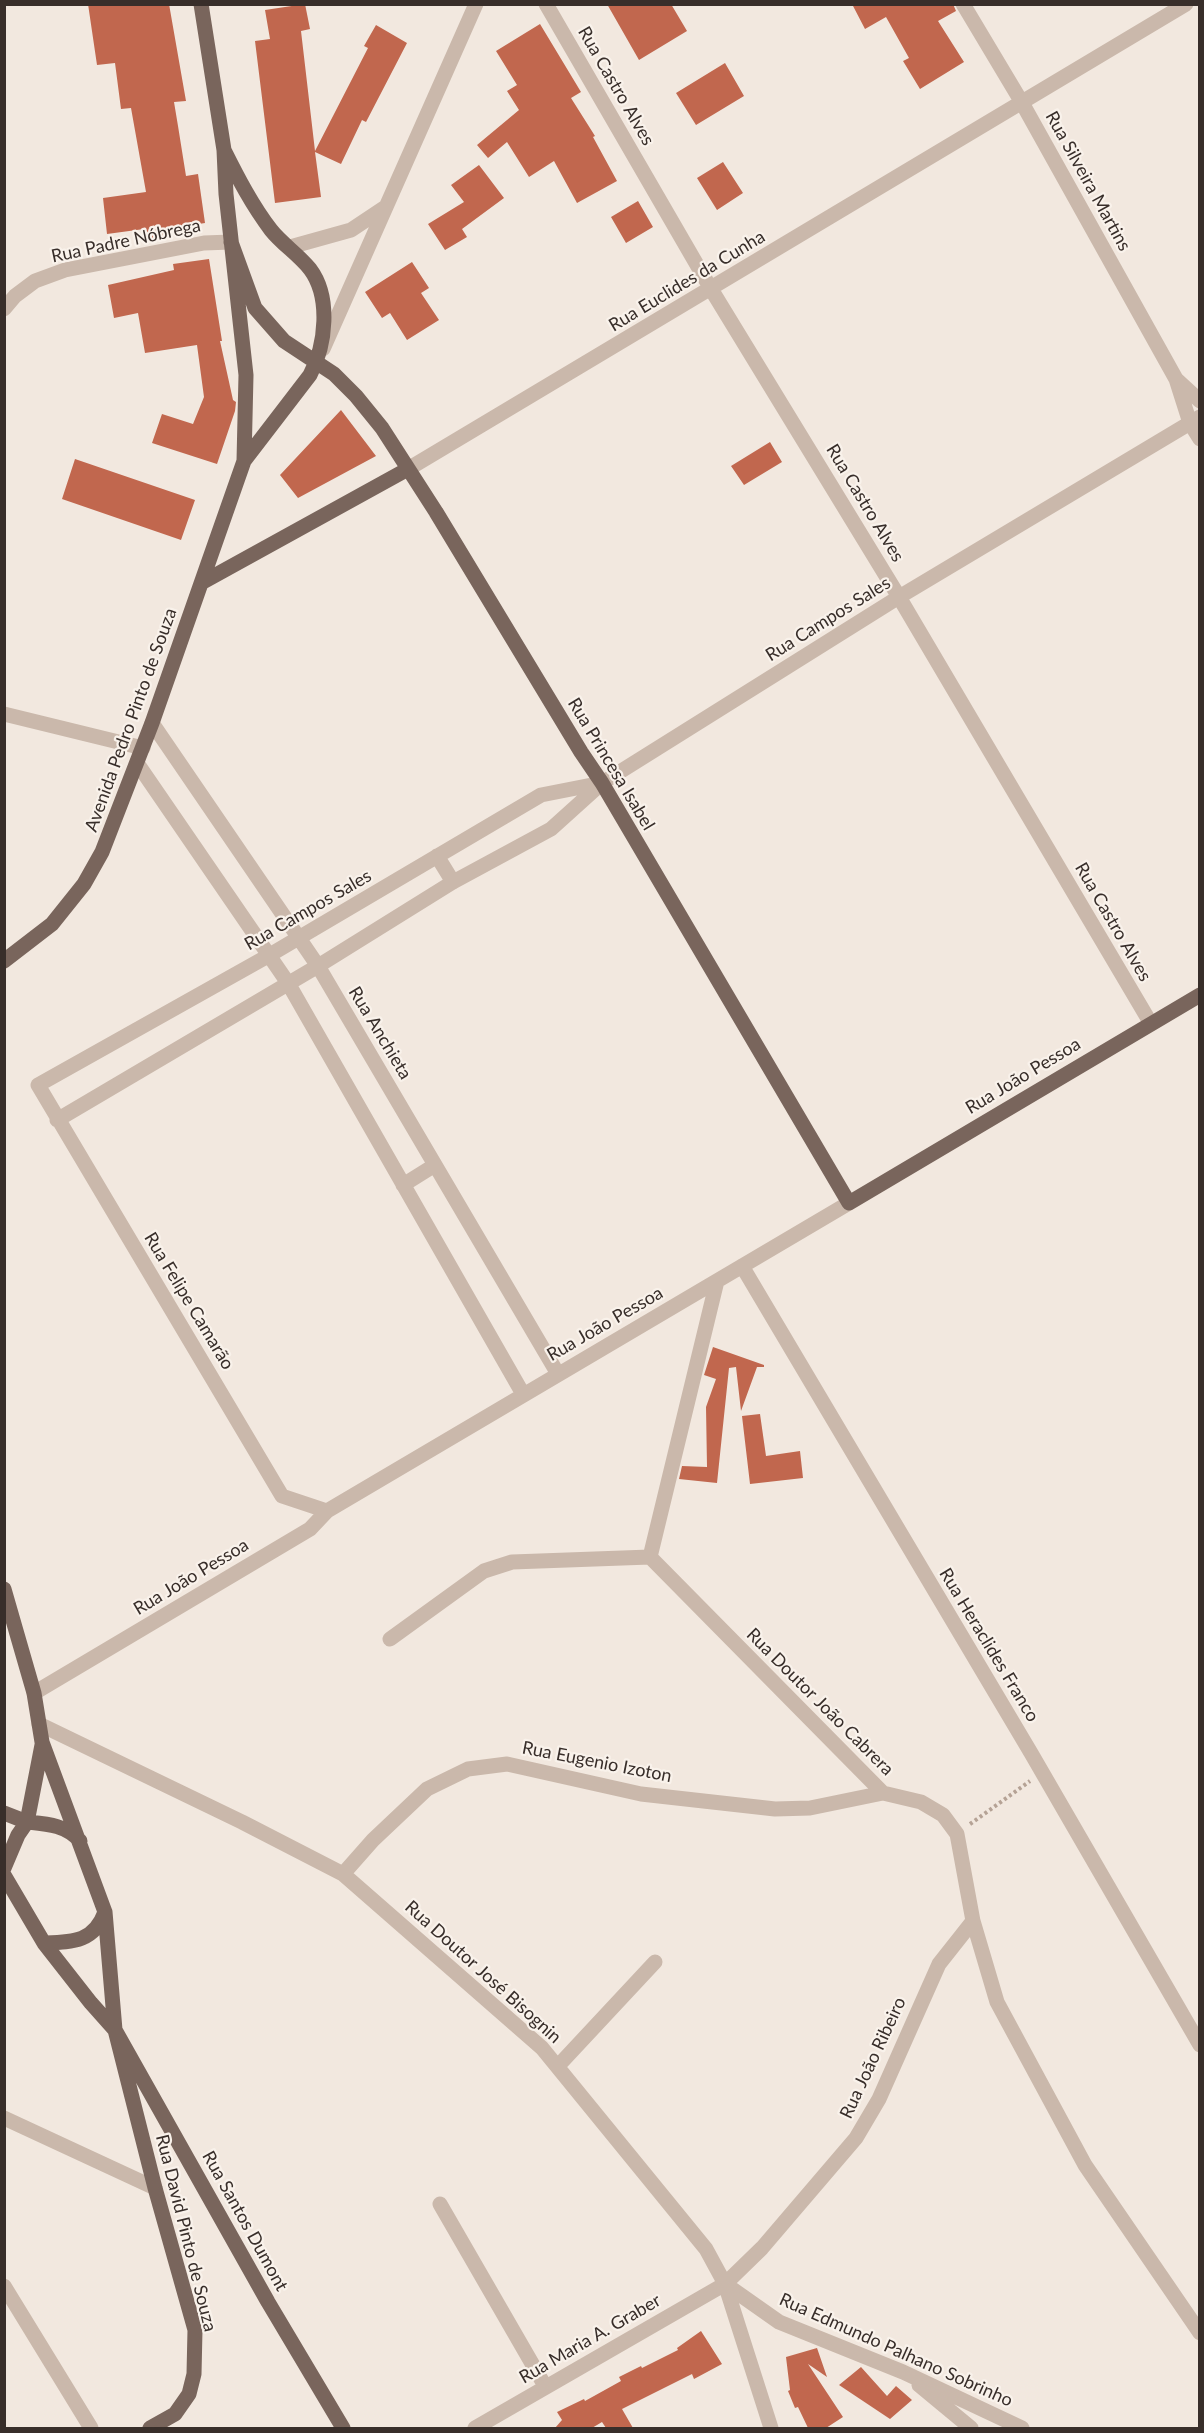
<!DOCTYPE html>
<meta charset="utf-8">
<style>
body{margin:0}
#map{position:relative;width:1204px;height:2433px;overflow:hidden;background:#f2e8df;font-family:Lato,sans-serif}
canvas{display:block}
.frame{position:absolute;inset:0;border:6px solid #382e2a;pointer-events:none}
</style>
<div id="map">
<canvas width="1204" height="2433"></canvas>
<div class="frame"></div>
</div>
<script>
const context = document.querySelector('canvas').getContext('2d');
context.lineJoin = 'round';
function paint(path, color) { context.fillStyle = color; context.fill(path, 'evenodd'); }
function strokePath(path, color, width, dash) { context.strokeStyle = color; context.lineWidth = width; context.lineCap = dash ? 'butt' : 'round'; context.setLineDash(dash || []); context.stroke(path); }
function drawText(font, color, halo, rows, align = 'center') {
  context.font = font + ' Lato,sans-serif'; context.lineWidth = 4.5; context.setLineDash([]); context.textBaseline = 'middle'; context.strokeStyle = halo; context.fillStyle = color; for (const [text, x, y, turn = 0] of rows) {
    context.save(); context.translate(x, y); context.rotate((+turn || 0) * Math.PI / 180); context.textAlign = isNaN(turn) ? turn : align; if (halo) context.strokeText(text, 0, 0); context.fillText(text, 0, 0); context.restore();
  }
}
paint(new Path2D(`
 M88 4H169L186 101 174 102 178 126 186 176 198 174 205 223 167 229 168 235 145 239 144 229 107 234 103 198 146 192 131 108 121 109 115 63 97 65Z
 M305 4 310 29 301 31 315 151 368 48 364 46 376 25 407 43 366 122 362 120 341 164 315 152 321 197 275 203 255 41 270 39 265 10Z
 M607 4H671L687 31 639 60Z
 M852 4H953L956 11 938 21 964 62 920 89 903 61 909 58 886 17 865 29Z
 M540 24 581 92 571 98 595 136 593 137 617 181 577 203 554 161 529 177 507 142 488 158 477 145 519 110 507 91 517 85 496 51Z
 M725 63 744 96 696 125 676 93Z
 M723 162 743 193 717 210 697 178Z
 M479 165 504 198 462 229 467 237 445 250 428 224 464 202 451 185Z
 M638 201 653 227 626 243 611 217Z
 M209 259 222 341H220L233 400 236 402 235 411 217 464 152 443 162 414 193 424 204 397 197 345 145 353 138 313 114 318 108 285 174 270 173 264Z
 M412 262 429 288 421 293 439 320 407 340 390 313 382 318 365 292Z
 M341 410 376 456 298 498 280 475Z
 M770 442 782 462 744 485 731 466Z
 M75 459 195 500 181 540 62 499Z
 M713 1347 764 1365V1367H757L741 1411 736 1367 729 1368 717 1483 679 1479 682 1466 707 1467 706 1407 716 1379 704 1375Z
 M760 1414 766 1456 800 1451 803 1478 750 1484 742 1416Z
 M701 2331 722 2364 694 2379 692 2374 622 2409 633 2428H606L602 2422 592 2428H555L562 2420 557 2412 584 2399 585 2401 621 2381 619 2377 641 2366 642 2368 678 2350 677 2348Z
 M817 2348 827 2377 808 2364 843 2417 826 2428H808L798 2407 795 2408 788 2391 790 2390 786 2357Z
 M861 2367 887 2396 896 2386 912 2400 890 2419 839 2385Z`), '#c1674e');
strokePath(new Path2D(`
 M970 1824 1030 1781`), '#b5a295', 4, [3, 3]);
strokePath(new Path2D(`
 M546 4 711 289 899 597 1150 1022
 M963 4 1021 101 1176 379 1190 423 1200 439
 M290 247 351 230 384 208
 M4 309 15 296 35 281 65 270 204 243 231 242
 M323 349 476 4
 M1176 379 1200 401
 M408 469 1186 4
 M4 714 143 748
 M152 723 318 966 558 1374
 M137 763 288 983 523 1394
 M437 856 453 882
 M57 1120 318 966 453 882 551 829 602 783 899 597 1200 417
 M403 1185 435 1165
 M742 1266 1031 1753 1200 2045
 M327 1511 282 1496 38 1085 268 956 541 795 602 783
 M650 1557 883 1793 921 1802 943 1815 957 1834 973 1921 997 2002 1085 2165 1200 2333
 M650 1557 717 1281
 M390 1639 484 1571 512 1562 650 1557
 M34 1693 310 1529 327 1511 849 1203
 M39 1724 242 1822 343 1874 542 2048 706 2249 725 2284 771 2428
 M343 1874 373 1840 427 1789 468 1769 507 1764 641 1794 775 1809 810 1808 883 1793
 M558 2066 655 1962
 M4 2118 155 2188
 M440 2204 545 2386
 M725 2284 779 2322 903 2372 1022 2428
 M4 2286 91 2428
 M919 2385 971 2428
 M475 2428 725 2284 762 2248 856 2138 879 2099 939 1964 973 1921`), '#cab8ab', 15);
strokePath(new Path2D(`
 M201 4 224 150 226 194 246 375 244 461
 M231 242 255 308 284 341 334 374 356 396 382 428 436 512 581 752 602 783 849 1203 1200 995
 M203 582 408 469
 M4 961 52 924 84 884 102 852 152 723 244 461 310 375C326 345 331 297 310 269 298 254 282 244 271 230 252 205 238 178 224 150
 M4 1589 34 1693 42 1742 105 1912 115 2030 155 2188 195 2330 194 2374 189 2394 175 2414 150 2428
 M4 1813 27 1822 42 1745
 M4 1868 18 1835 27 1822C47 1824 66 1825 80 1841
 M4 1875 44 1943 91 2003 115 2030 268 2302 343 2428
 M44 1943C73 1942 94 1942 105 1912`), '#79655c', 15);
drawText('18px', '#382e2a', '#f9f2eb', [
 ["Rua Castro Alves",616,86,60],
 ["Rua Silveira Martins",1088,181,61],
 ["Rua Padre Nóbrega",126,241,-12],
 ["Rua Euclides da Cunha",687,281,-31],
 ["Rua Castro Alves",865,503,59],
 ["Rua Campos Sales",828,619,-32],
 ["Avenida Pedro Pinto de Souza",131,720,-70],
 ["Rua Princesa Isabel",611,764,59],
 ["Rua Campos Sales",308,910,-30],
 ["Rua Castro Alves",1113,922,60],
 ["Rua Anchieta",380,1033,59],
 ["Rua João Pessoa",1023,1076,-31],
 ["Rua Felipe Camarão",189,1301,59],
 ["Rua João Pessoa",605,1324,-30],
 ["Rua João Pessoa",191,1577,-31],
 ["Rua Heraclides Franco",989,1645,59],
 ["Rua Doutor João Cabrera",820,1702,45],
 ["Rua Eugenio Izoton",597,1762,11],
 ["Rua Doutor José Bisognin",483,1972,42],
 ["Rua João Ribeiro",873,2058,-65],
 ["Rua Santos Dumont",245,2221,61],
 ["Rua David Pinto de Souza",186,2233,76],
 ["Rua Maria A. Graber",590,2339,-30],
 ["Rua Edmundo Palhano Sobrinho",896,2350,24]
]);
</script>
